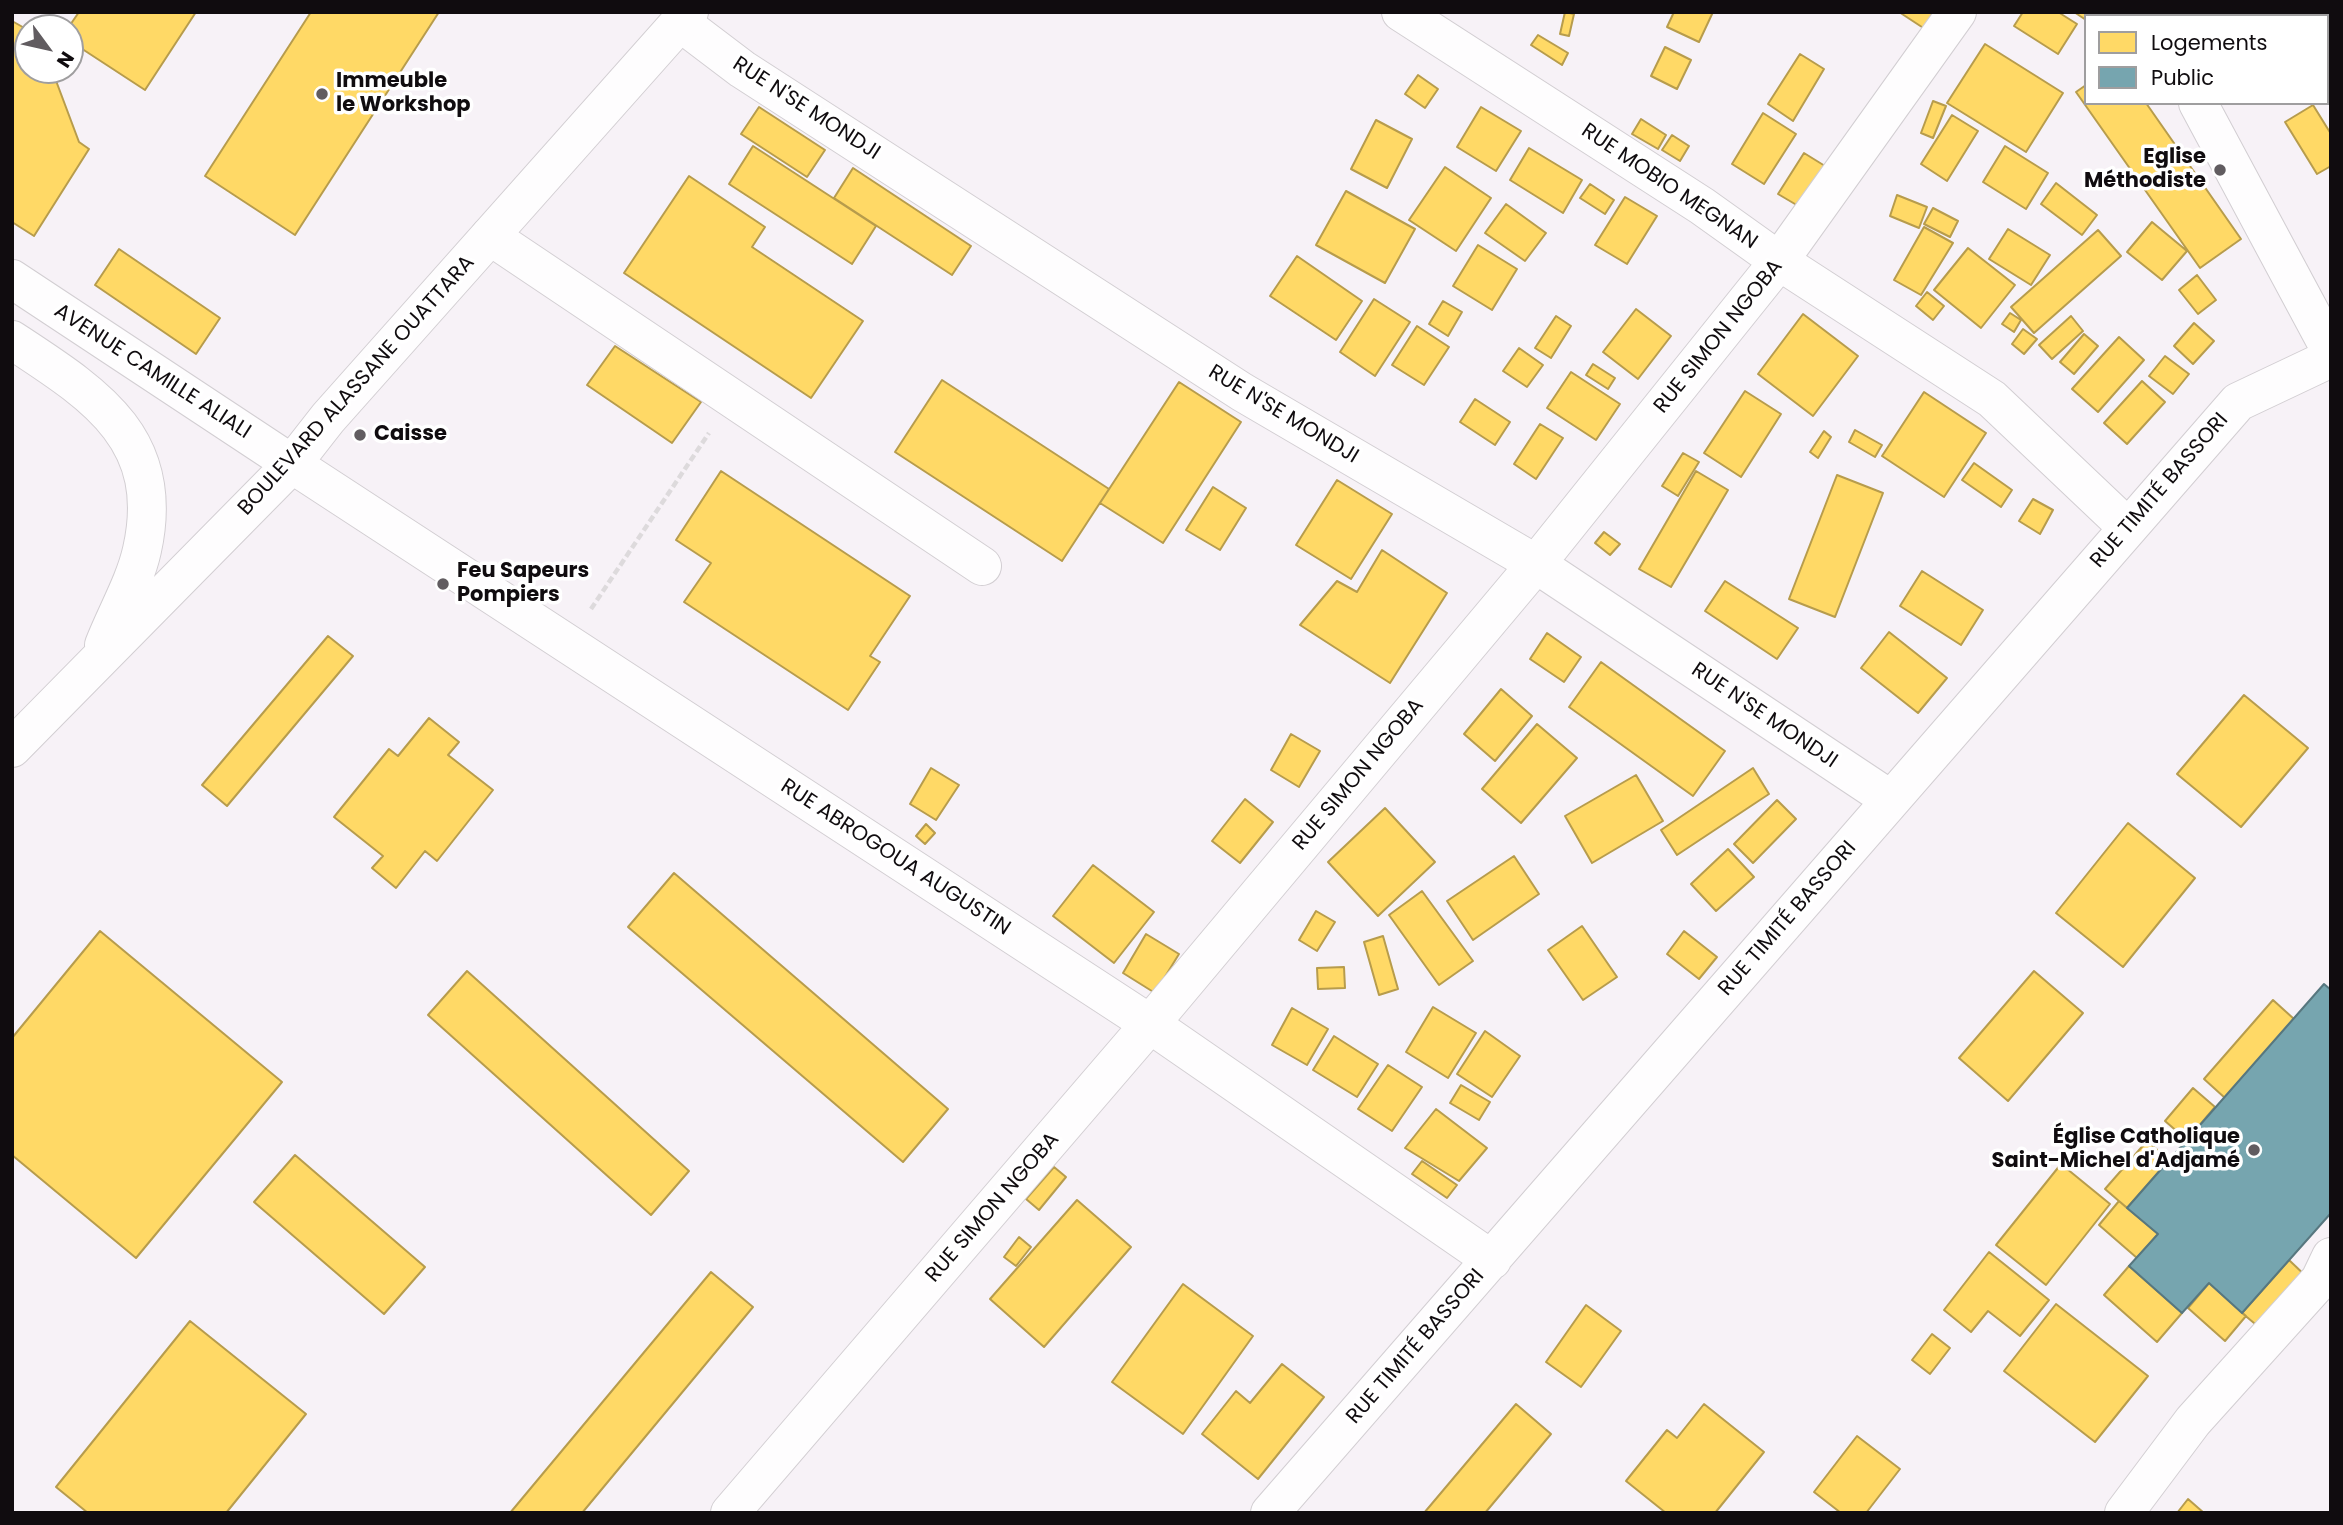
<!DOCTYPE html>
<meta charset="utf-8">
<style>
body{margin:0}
#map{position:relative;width:2343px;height:1525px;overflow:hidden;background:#f7f2f7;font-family:Poppins,sans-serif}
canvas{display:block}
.frame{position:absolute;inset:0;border:14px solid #100c0f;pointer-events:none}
.legend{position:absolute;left:2084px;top:14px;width:245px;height:91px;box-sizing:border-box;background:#fff;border:2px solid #9f9e9f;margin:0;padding:9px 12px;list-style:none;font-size:21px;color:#100c0f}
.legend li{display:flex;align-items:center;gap:14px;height:35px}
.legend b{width:35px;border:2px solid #9f9e9f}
.north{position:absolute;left:14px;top:14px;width:70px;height:70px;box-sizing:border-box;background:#fff;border:2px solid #9f9e9f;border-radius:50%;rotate:123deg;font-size:19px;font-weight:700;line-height:28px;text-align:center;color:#100c0f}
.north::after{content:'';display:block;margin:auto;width:24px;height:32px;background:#615c60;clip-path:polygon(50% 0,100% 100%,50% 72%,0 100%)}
</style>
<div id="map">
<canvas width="2343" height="1525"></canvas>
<div class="frame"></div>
<ul class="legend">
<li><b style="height:19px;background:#ffd966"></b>Logements</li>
<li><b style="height:19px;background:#76a5af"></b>Public</li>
</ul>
<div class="north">N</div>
</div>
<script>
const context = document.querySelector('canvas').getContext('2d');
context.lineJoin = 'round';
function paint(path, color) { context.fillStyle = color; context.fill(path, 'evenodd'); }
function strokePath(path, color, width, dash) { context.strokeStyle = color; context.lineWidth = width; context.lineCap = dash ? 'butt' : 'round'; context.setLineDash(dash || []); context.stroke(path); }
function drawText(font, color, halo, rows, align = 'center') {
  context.font = font + ' Poppins,sans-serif'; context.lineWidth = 7; context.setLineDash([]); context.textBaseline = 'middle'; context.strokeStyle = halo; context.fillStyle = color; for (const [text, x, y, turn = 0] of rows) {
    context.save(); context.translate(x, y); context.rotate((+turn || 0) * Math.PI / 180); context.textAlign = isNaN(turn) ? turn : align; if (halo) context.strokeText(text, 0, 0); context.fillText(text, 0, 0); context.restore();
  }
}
const homes = new Path2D(`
 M79 12H196L145 90 70 41 68 28Z
 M311 12H439L295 235 205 176Z
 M1565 12 1574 14 1569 36 1560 34Z
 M1674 12H1713L1699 42 1667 27Z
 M1899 12H1944L1931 33Z
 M2023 12H2058L2077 24 2058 54 2014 26Z
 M2074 12H2114L2120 16H2086V20Z
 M12 21 28 30V70H52L79 142 89 149 34 236 12 222Z
 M1538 35 1568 53 1562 65 1531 45Z
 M1985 44 2063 93 2026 152 1947 103Z
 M1665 47 1691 60 1677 89 1651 76Z
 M1800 54 1824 69 1793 121 1768 104Z
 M1418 75 1438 89 1425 108 1405 94Z
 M2086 85V103H2146L2241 239 2200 268 2076 92Z
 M1933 101 1946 106 1933 138 1921 133Z
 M2313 105 2331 134V166L2317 174 2285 122Z
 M759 107 825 150 807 177 741 134Z
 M1481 107 1521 131 1496 171 1457 147Z
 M1763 113 1796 134 1764 184 1732 164Z
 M1952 115 1978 131 1947 181 1921 164Z
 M1641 119 1666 135 1658 149 1632 134Z
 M1376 120 1412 139 1387 188 1351 169Z
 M1672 135 1689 146 1680 161 1662 150Z
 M753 146 876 226 852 264 729 184Z
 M2005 146 2048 173 2026 209 1983 182Z
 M1529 148 1582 180 1563 213 1510 180Z
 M1804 153 1825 166 1800 207 1778 194Z
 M1445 167 1491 198 1456 251 1409 220Z
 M853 168 971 246 952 275 834 198Z
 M689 176 765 227 752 247 863 321 811 398 624 273Z
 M2056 183 2097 215 2082 235 2041 204Z
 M1590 184 1614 200 1605 214 1580 198Z
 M1346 191 1415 229 1385 283 1316 245Z
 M1897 195 1927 207 1919 228 1890 216Z
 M1625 197 1657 216 1627 264 1595 245Z
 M1506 204 1546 233 1525 261 1485 233Z
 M1933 208 1958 221 1950 237 1924 224Z
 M2152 222 2187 251 2162 280 2127 252Z
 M1924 227 1953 243 1921 295 1894 280Z
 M2008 229 2050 255 2031 285 1989 259Z
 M2098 230 2121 256 2034 333 2011 307Z
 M1478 245 1517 269 1492 310 1453 286Z
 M1968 248 2015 285 1981 328 1934 290Z
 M119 249 220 318 196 354 95 285Z
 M1297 256 1362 301 1336 340 1270 296Z
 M2197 275 2216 300 2198 314 2179 290Z
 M1927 292 1944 306 1933 320 1916 306Z
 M1374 299 1410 322 1375 376 1340 352Z
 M1443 301 1462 312 1448 336 1429 324Z
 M1636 309 1671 336 1638 379 1603 352Z
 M2010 313 2021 320 2014 332 2002 324Z
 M1803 314 1858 356 1813 416 1758 374Z
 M1556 316 1571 326 1551 358 1535 348Z
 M2071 316 2083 331 2052 359 2039 345Z
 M2194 323 2214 341 2193 364 2174 346Z
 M1417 326 1449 347 1424 385 1392 365Z
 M2023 329 2037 339 2024 354 2012 344Z
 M2084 334 2098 346 2074 374 2060 362Z
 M2119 337 2144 360 2098 412 2072 389Z
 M615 346 701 402 672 443 587 385Z
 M1519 348 1543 365 1527 387 1503 371Z
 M2165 356 2189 374 2173 394 2149 376Z
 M1593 364 1615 378 1608 389 1586 375Z
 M1571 372 1620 404 1596 440 1547 408Z
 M942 380 1109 489 1062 561 895 452Z
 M2142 381 2165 402 2127 444 2104 423Z
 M1179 382 1241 422 1163 543 1100 503Z
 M1745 391 1781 414 1741 477 1704 453Z
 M1924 392 1986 433 1944 497 1882 456Z
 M1475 399 1510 422 1495 445 1460 422Z
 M1540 424 1563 438 1536 479 1514 464Z
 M1855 430 1882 445 1875 457 1849 442Z
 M1824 431 1831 437 1818 458 1810 452Z
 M1683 453 1699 462 1678 496 1662 486Z
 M1974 463 2012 490 2001 507 1962 480Z
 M721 471 910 596 870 656 880 662 848 710 684 602 711 563 676 540Z
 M1696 471 1728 490 1671 587 1639 569Z
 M1837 475 1883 493 1835 617 1789 599Z
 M1337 480 1392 514 1351 579 1296 545Z
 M1213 487 1246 508 1220 550 1186 530Z
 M2033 499 2053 510 2040 534 2019 521Z
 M1604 532 1620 544 1610 555 1595 543Z
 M1382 550 1447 593 1390 683 1300 625 1337 581 1357 592Z
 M1922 571 1983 610 1961 645 1900 606Z
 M1725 581 1798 628 1777 659 1705 611Z
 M1889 632 1947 678 1918 713 1861 668Z
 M1547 633 1581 657 1564 682 1530 659Z
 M328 636 353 656 227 806 202 785Z
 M1601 662 1725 751 1693 796 1569 707Z
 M1501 689 1532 716 1495 761 1464 734Z
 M2244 695 2308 748 2241 827 2177 774Z
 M429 718 459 742 448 755 493 790 437 861 425 851 396 888 372 868 383 856 334 817 389 749 398 756Z
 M1537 724 1577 758 1521 823 1482 789Z
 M1291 734 1320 751 1299 787 1271 770Z
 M931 768 959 785 936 820 910 804Z
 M1753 768 1769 794 1677 855 1661 830Z
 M1636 775 1663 821 1592 863 1565 816Z
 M1245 799 1273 822 1240 863 1212 841Z
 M1777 800 1796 819 1753 863 1734 844Z
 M1385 808 1435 862 1378 916 1328 862Z
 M2128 823 2195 878 2123 967 2056 913Z
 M926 824 935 833 925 844 916 836Z
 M1728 849 1754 877 1716 911 1691 884Z
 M1514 856 1539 894 1473 940 1447 901Z
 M1093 865 1154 912 1114 963 1053 916Z
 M674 873 948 1109 903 1162 628 927Z
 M1422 891 1473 961 1439 985 1389 915Z
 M1316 911 1335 922 1317 951 1299 940Z
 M1582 926 1617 977 1583 1000 1548 950Z
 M100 931 282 1082 136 1258 12 1155V1038Z
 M1684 931 1717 957 1699 979 1667 954Z
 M1146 934 1179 954 1155 993 1123 973Z
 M1383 936 1398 989 1379 995 1364 942Z
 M1344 967 1345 988 1318 989 1317 968Z
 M467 971 689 1171 651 1215 428 1015Z
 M2034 971 2083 1013 2008 1101 1959 1058Z
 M2273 1000 2294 1019 2225 1098 2204 1079Z
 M1433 1007 1476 1033 1448 1078 1406 1052Z
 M1292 1008 1328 1029 1307 1065 1272 1045Z
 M1485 1031 1520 1056 1492 1097 1457 1074Z
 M1334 1036 1378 1064 1357 1097 1313 1070Z
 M1388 1065 1422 1087 1392 1131 1358 1109Z
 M1461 1085 1490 1102 1479 1120 1450 1103Z
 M2193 1088 2215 1107 2187 1140 2165 1121Z
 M1436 1109 1487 1148 1459 1181 1405 1148Z
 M2147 1141 2169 1160 2127 1208 2105 1189Z
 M295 1155 425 1267 384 1314 254 1202Z
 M1422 1161 1457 1185 1447 1198 1412 1174Z
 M2061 1164 2110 1204 2046 1285 1996 1245Z
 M1054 1167 1066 1177 1039 1210 1026 1199Z
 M1077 1200 1131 1247 1044 1347 990 1299Z
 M2119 1201 2158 1234 2137 1258 2099 1225Z
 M1019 1237 1031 1247 1016 1266 1004 1257Z
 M1989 1252 2049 1300 2020 1336 1988 1311 1971 1332 1944 1310Z
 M2289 1260 2311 1281 2266 1333 2242 1313Z
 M2129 1266 2182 1313 2157 1342 2104 1295Z
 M711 1272 753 1307 582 1513H510Z
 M2209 1283 2246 1316 2225 1341 2188 1308Z
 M1183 1284 1253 1336 1183 1434 1112 1382Z
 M2056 1304 2148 1376 2095 1442 2004 1371Z
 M1586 1305 1621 1331 1581 1387 1546 1362Z
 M190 1321 306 1414 226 1513H88L56 1487Z
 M1932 1334 1950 1348 1930 1374 1912 1360Z
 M1282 1364 1324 1397 1258 1479 1202 1434 1236 1391 1250 1403Z
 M1516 1404 1551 1434 1485 1513H1424Z
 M1704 1404 1764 1452 1715 1513H1666L1626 1481 1667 1430 1677 1438Z
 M1857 1436 1900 1469 1866 1513H1841L1814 1492Z
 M2188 1499 2204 1513H2177Z`);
paint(homes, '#ffd966');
strokePath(homes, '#b79c4c', 2);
const public = new Path2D(`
 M2305 12H2331V30L2327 27V16H2310Z
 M2324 984 2331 990V1213L2242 1313 2209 1283 2182 1313 2129 1266 2158 1234 2127 1208Z`);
paint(public, '#76a5af');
strokePath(public, '#57777f', 2);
const minor = new Path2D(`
 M1401 12 1702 206 1779 261 1992 399 2127 527
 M2149 12 2151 16
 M680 22 742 69 1242 392 1536 564 1891 800
 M2198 103 2331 351
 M490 236 982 566
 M292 464 1150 1024 1492 1260
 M730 1513 1150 1024 1536 564 1779 261 1957 12
 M1270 1513 2238 402 2331 358
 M2124 1513 2193 1421 2320 1280 2331 1257`);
const major = new Path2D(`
 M12 279 292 464
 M12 340C94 394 167 438 142 550 135 582 116 614 104 645
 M12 748 292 464 328 418 689 12`);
strokePath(minor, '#d2ced2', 40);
strokePath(major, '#d2ced2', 40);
strokePath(new Path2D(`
 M591 609 709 433`), '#dddadc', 4.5, [7, 3.5]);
strokePath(minor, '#fefdfe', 38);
strokePath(major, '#fefdfe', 38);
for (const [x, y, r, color] of [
 [322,94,7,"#615c60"],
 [2220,170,7,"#615c60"],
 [360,435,7,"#615c60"],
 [443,584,7,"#615c60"],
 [2254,1150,7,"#615c60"]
]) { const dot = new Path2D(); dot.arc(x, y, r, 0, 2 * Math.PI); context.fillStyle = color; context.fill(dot); strokePath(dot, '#fff', 2.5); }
drawText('bold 21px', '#100c0f', '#fff', [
 ["Immeuble",336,82],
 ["le Workshop",336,106],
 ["Eglise",2206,158,"right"],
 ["Méthodiste",2206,182,"right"],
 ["Caisse",374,435],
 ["Feu Sapeurs",457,572],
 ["Pompiers",457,596],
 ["Église Catholique",2240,1138,"right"],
 ["Saint-Michel d'Adjamé",2240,1162,"right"]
], 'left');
drawText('21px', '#100c0f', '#fff', [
 ["RUE N'SE MONDJI",806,109,33],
 ["RUE MOBIO MEGNAN",1669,187,34],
 ["RUE SIMON NGOBA",1719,337,-51],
 ["AVENUE CAMILLE ALIALI",152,372,33],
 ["BOULEVARD ALASSANE OUATTARA",357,386,-48],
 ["RUE N'SE MONDJI",1283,415,31],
 ["RUE TIMITÉ BASSORI",2160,491,-49],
 ["RUE N'SE MONDJI",1764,716,34],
 ["RUE SIMON NGOBA",1359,775,-50],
 ["RUE ABROGOUA AUGUSTIN",895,858,33],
 ["RUE TIMITÉ BASSORI",1788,919,-49],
 ["RUE SIMON NGOBA",993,1208,-49],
 ["RUE TIMITÉ BASSORI",1416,1347,-49]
]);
</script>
